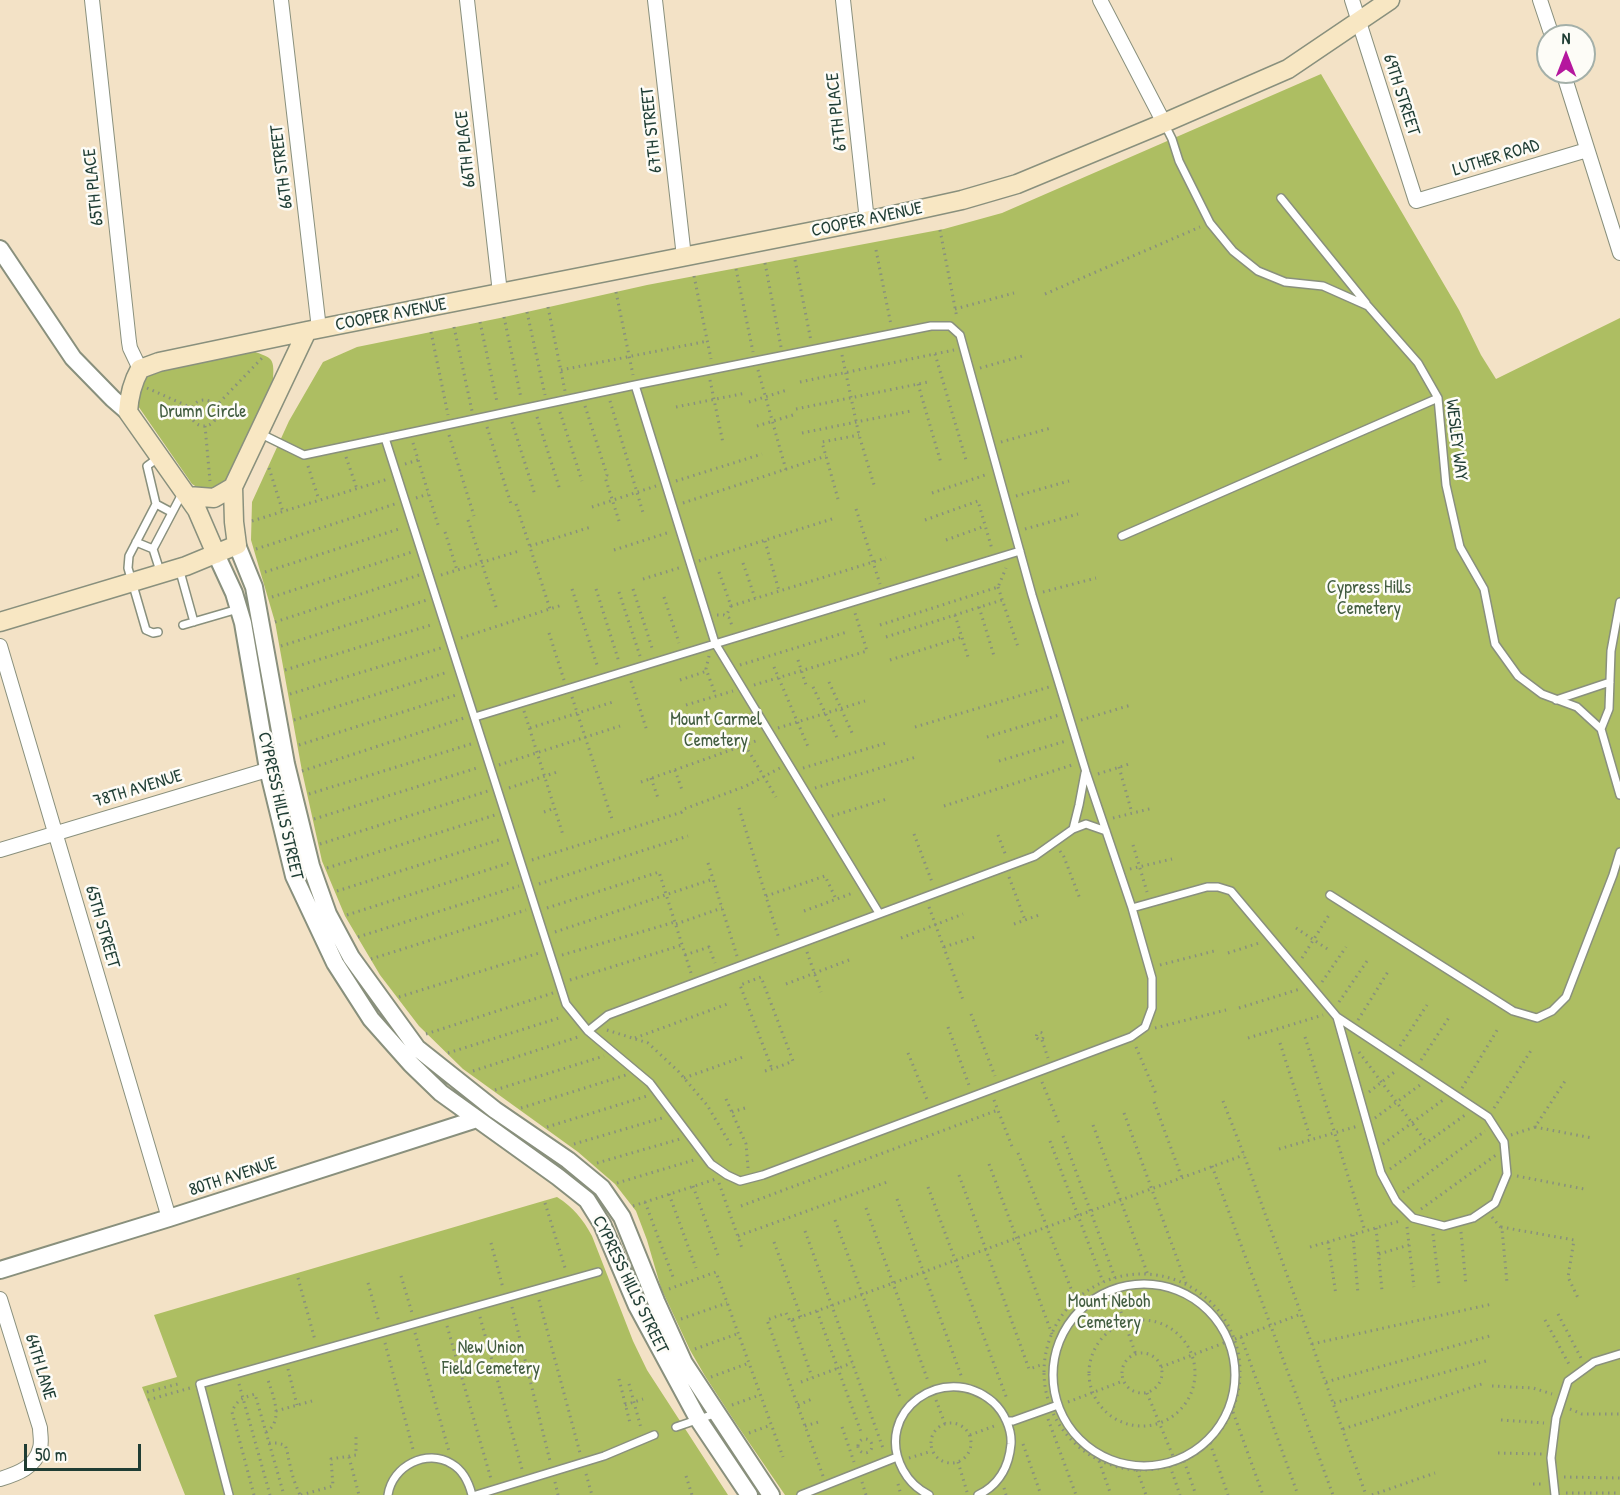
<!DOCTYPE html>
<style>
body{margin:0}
#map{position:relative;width:1620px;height:1495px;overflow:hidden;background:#f3e2c6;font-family:"Patrick Hand",sans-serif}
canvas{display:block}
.north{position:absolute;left:1536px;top:24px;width:60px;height:60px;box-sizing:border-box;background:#fdfcf7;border:2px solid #a4b0a9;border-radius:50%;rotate:0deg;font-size:16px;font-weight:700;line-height:24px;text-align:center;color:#1f3d34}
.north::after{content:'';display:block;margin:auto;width:21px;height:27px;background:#b5179e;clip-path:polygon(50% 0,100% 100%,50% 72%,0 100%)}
.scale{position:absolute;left:24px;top:1444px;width:117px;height:27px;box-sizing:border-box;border:3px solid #1f3d34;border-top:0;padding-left:8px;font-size:18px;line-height:21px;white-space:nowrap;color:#1f3d34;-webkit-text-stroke:4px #fdfcf7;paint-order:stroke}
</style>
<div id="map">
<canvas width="1620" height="1495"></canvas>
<div class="north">N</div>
<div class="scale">50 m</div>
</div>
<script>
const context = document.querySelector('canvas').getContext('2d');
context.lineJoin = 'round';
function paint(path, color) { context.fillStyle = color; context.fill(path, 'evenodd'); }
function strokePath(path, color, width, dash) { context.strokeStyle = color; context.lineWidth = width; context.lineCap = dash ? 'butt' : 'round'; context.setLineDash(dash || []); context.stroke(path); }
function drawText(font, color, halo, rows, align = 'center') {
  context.font = font + ' "Patrick Hand",sans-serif'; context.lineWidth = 5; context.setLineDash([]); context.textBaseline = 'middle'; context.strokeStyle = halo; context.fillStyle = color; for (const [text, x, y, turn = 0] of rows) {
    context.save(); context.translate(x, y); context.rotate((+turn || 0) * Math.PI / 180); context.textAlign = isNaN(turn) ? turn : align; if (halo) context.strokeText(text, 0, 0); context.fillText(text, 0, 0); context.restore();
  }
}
paint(new Path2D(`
 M1321 74 1459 310 1481 355 1496 379 1620 318V1495H785L735 1422 705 1376 690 1350 661 1288 647 1240 636 1211 615 1184 578 1152 463 1069 419 1026 380 975 345 916 322 861 302 771 275 622 251 540 252 502 289 421 323 362 357 347 500 318 647 285 944 229 1002 213Z
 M248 349C271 359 275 354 273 381L227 479C215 493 207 494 192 484L136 403 139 382 154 372Z
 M557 1197C574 1208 582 1218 592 1236L633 1341 647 1370 728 1495H185L142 1387 177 1377 154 1315Z`), '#adbe62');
const service = new Path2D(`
 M1164 123 1172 139 1179 161 1210 223 1233 251 1258 271 1285 282 1323 286 1368 306 1418 363 1438 398 1446 485 1460 547 1484 589 1495 644 1518 676 1542 694 1577 707 1601 729 1620 795
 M1281 198 1366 303
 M635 385 715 643 879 913
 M259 433 304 455 385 438 566 1004 588 1031 650 1083 711 1164 727 1175 740 1181 763 1175 1131 1037 1145 1027 1152 1008V978L1132 908 1086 772 1032 595 960 335 950 326H931L635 385 385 438
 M158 458 147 466 156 504 129 556 128 568 146 630 153 633 158 632
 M156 504 171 512
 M1122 536 1438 398
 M136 542 153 549
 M179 568 194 622
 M160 571 153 549 183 492
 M183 625 238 609
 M1556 700 1610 682
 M475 717 1020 551
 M1601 729 1609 709 1611 651 1620 602
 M1073 829 1086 824 1106 831
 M1330 895 1513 1011 1537 1018 1552 1011 1566 997 1613 875 1620 852
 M1132 908 1207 887H1218L1231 891 1337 1017 1381 1173 1396 1201 1413 1218 1444 1226 1473 1218 1495 1203 1507 1174 1504 1142 1488 1117 1337 1017
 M588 1031 608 1015 1035 856 1073 829 1079 805 1085 773
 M1053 1375a91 91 0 1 1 182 0a91 91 0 1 1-182 0Z
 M1007 1421H1013L1058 1405
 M676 1427 717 1413
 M229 1495 200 1384 598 1272
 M388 1495C392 1466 427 1448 452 1464 464 1471 469 1483 472 1495
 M476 1495 604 1456 654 1435
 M801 1495 897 1457
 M929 1495C917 1489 909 1481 903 1470 872 1412 944 1360 993 1402 1004 1412 1012 1429 1011 1444 1009 1466 999 1485 978 1495
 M1555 1495 1551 1458 1556 1418 1568 1381 1594 1362 1620 1354`);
const minor = new Path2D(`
 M92 0 129 342 130 348 140 369
 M281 0 319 329
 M467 0 500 293
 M655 0 684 257
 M843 0 867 221
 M1100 0 1164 123
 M1352 0 1416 201 1587 150
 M1540 0 1552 36
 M1563 72 1620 253
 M0 646 169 1218
 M0 850 277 767
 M0 1299 40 1428C40 1434 42 1442 40 1448 36 1467 17 1474 0 1479`);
const tertiary = new Path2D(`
 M0 249 73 358 113 399 128 412
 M237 545 254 587 286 764 311 866 328 914 351 957 417 1048 495 1110 568 1160 602 1188 622 1217 656 1301 684 1363 771 1495
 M216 554 234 593 243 623 268 769 294 876 335 963 371 1019 411 1064 441 1093 558 1177 587 1200 602 1224 637 1306 698 1419 749 1495
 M0 1270 169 1218 477 1119`);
const secondary = new Path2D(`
 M188 496 214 498 233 487
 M216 554 197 510 128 412C129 396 132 383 140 369L159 362 307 331 880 218 962 200 1017 184 1164 123 1288 69 1390 0
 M0 622 186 566 237 545 234 522 233 487 307 331`);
strokePath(service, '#89907d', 10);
strokePath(minor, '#89907d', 16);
strokePath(tertiary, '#89907d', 20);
strokePath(secondary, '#89907d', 21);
strokePath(new Path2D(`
 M940 230 957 318
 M876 250 891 325
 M795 260 811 341
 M765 263 781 347
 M736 269 753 352
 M694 276 711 359
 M616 292 633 375
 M1045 294 1200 227
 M548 307 565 391
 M955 309 1014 293
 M527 312 545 395
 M504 317 521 398
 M480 322 497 402
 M454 327 472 411
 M431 332 448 415
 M935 354 966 460
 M842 355 859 435 875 488
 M980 368 1026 355
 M561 370 708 341
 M758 370 786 470
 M710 380 723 443
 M800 382 954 350
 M918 384 941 463
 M147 388 192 408
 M191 413a13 13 0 1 1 26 0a13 13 0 1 1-26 0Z
 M610 401 644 516
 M749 402 787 390
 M585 406 607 475 605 477 620 524
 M215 407 263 357
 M676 407 746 393
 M796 409 928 382
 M560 412 582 481
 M537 417 560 490
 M512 422 535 495
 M205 426 210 481
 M757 426 793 415
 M487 427 511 504
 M802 433 911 411
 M449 435 474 516
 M1001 442 1051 428
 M413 443 439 528
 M346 457 357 489
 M405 464 418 460
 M308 466 319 500
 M269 468 283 512
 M676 481 762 454
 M932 493 988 474
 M1016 496 1069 481
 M416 498 428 494
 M838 499 822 442 859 435
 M683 503 826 456
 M516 504 550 609
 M592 507 656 486
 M856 509 880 584
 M468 520 497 610
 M925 520 978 501 992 549
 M252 521 388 479
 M1025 529 1078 514
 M445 532 457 570
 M946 540 985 526
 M765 541 779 591
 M530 546 591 527
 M256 549 395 504
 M614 550 670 532
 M699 561 835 518
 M743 563 755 598
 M265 572 402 528
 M719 572 731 606 726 616
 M441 575 519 551
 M643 579 682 567
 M998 587 1018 647
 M572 589 598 668
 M596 589 619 662
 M633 589 653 651
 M619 592 640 656
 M1043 592 1096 578
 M272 597 412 552
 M664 597 679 643
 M731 606 886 558
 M979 607 994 656
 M717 615H724L729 618 733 628
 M955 615 968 657
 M275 622 419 575
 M880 625 998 587 1006 568
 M549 633 564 680
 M886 637 1002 600
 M461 638 562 605
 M281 646 427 600
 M709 656 706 669 716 696
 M798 660 806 685
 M890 660 962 637
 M740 665 847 632
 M774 667 809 749
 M285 670 434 624
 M680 680 707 671
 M631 681 647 731
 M829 682 853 735
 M754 685 867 651 855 613
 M813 687 838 740
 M290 694 441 648
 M572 697 612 819
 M686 705 733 691
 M524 711 563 835
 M294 720 448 672
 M1081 720 1131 705
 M915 727 1049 687
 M530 728 613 702
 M778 728 865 701
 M987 737 1059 715
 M299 745 456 695
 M745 745 776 797
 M999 761 1066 741
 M499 765 620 726
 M1119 767 1132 813
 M803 768 886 743
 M675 770 682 790
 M302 771 464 718
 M1098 774 1132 763
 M651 778 658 798
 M641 782 756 741
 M509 788 560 771
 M815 788 916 757
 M309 794 471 744
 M944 806 1072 765
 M739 808 779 939
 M544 812 555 808
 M832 816 887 799
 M1113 818 1153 808
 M314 819 480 767
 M914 834 932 882
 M998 835 1006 856
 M320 844 488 791
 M1133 845 1147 892
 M1060 851 1064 857 1080 899
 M532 860 682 812 684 809 746 786 780 768
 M708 863 737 956
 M327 868 495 815
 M1130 869 1172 859
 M1009 877 1025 920
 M539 884 688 836
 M337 891 502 839
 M766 896 825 876 836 899
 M929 907 963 1000
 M547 908 659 872 691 973
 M804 911 853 893
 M347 915 509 863
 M676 924 722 908
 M1014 924 1039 915
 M1296 928 1329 950
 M555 932 713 879
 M358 937 519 886
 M901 938 963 914
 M944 947 975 937
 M807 952 821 992
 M1228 953 1262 942
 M562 955 675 922
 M685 955 709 947 715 963
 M1302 958 1329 915
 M371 959 526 910
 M1160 965 1218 950
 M570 980 682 945
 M1322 982 1346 947
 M786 984 849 960
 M399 997 539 953
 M1339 1002 1367 961
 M1239 1008 1300 989
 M971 1014 995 1076
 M1358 1020 1389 970
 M948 1027 970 1088
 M1155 1028 1226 1010
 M607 1030 648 1043 678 1071 707 1105 732 1147
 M1036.5 1036a3.5 3.5 0 1 1 7 0a3.5 3.5 0 1 1-7 0Z
 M426 1034 553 993
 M1305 1037 1365 1231
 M635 1038 730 1003
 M1248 1038 1323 1015
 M1042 1040 1048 1058
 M1280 1043 1311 1140
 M1400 1046 1427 1005
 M1136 1047 1156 1094
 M1359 1052 1427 1143
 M448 1053 562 1017
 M908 1053 928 1102
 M1421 1060 1450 1016
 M473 1071 581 1036
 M765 1071C775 1068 784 1065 793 1061L761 977 740 985 772 1069
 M684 1078 746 1056
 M1042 1082 1060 1126
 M1462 1088 1499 1027
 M495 1090 604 1056
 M1369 1092 1397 1070
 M726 1099 746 1144 748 1168
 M994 1100 1013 1149
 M1223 1101 1244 1155 1366 1495
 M1154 1102 1182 1178
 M521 1108 626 1075
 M1494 1108 1532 1049
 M732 1112 745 1108
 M1124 1113 1186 1283
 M1375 1118 1420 1085
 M1093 1125 1148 1275
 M547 1127 647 1096
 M1535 1127 1592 1138
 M1511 1135 1535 1127 1567 1078
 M1063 1136 1115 1278
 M1050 1141 1103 1282
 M574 1144 662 1118
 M1383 1144 1443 1100
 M1279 1149 1358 1126
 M1018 1153 1075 1299
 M597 1163 680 1139
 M989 1164 1052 1334
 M1212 1166 1333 1495
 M1390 1169 1465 1115
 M959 1175 1029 1369 1044 1364
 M1517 1176 1584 1189
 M617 1183 694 1160
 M719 1183 743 1251
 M693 1186 719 1258
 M928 1187 1007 1399
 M1403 1192 1485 1131
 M669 1194 696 1268
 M897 1199 962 1378
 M645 1202 673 1277
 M545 1203 566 1271
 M633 1206 716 1179
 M741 1206 998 1110
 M866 1208 928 1381
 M1421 1209 1496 1155
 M1492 1217 1502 1229 1507 1283
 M835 1220 901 1400
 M1407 1227 1414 1287
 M1501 1227 1574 1240 1568 1277 1579 1300
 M1376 1228 1382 1291
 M805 1231 884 1451
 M1461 1232 1466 1285
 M1433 1234 1439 1285
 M1353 1235 1358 1294
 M738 1236 890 1181
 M774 1242 801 1317
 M1328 1242 1336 1295
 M491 1243 503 1288
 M1310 1247 1400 1221
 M1379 1254 1409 1245
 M1044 1372a98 98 0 1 1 196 0a98 98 0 1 1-196 0Z
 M401 1276 412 1313
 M298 1278 315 1340
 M368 1283 379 1322
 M669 1289 716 1272 783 1457
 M1113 1289 1136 1355
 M539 1300 580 1453
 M512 1307 550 1461
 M817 1311 861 1432
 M1558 1314 1582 1360
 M480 1317 522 1469
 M681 1319 727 1303
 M792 1320 812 1377
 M1545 1320 1570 1366
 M1089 1373a53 53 0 1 1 106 0a53 53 0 1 1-106 0Z
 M447 1326 491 1479
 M415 1333 449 1451
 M1241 1337 1298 1495
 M1235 1339 1301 1314
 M385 1343 414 1453
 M1312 1344 1492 1304
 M695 1349 737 1334
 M1122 1373a20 20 0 1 1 40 0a20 20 0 1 1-40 0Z
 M1161 1367 1229 1341
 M288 1369 297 1405
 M711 1377 749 1363
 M619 1379 630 1423
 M801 1382 852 1363
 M1326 1382 1493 1335
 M239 1384 270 1495
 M629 1384 641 1428
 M1492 1386 1533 1388 1552 1394
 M147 1392 178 1384
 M1147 1393 1175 1461
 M148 1400 190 1388
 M936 1400 945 1424
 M1068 1402 1123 1381
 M1334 1403 1486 1361
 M625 1405 643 1399
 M732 1405 760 1395
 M798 1405 812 1399
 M1570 1409 1582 1414H1620
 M276 1411 312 1401
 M1233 1412 1263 1495
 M1048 1419 1076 1495
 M1501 1420 1544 1423
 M931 1443a20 20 0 1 1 40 0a20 20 0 1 1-40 0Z
 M805 1426 822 1421
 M842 1427 854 1462
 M1343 1429 1482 1384
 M266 1432C285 1421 272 1393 267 1377
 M749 1433 771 1425
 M970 1435 997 1425
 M858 1446a7 7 0 1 1 14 0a7 7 0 1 1-14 0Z
 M269 1443H277L285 1445C288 1452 288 1458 290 1465 292 1476 296 1486 300 1495
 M1210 1443 1228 1495
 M1023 1444 1041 1495
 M1498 1453 1542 1454
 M349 1457 359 1495
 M909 1458 932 1451
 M1099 1461 1111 1495
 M1184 1461 1196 1495
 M958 1462 967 1492
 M1170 1466 1180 1495
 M1137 1470 1146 1495
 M586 1474 592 1495
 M686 1476 692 1495
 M823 1476 767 1320 786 1313 790 1321 792 1320 1244 1155
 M1564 1477 1620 1478
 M555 1482 558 1495
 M862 1482 866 1495
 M898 1484 901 1495
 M1533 1484H1543
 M1004 1488 1006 1495
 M1566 1493H1620
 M254 1495 232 1412C237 1399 243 1398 255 1394L284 1495
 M301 1495 333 1486 331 1459 356 1455V1434
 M1372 1495 1435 1473`), '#89907d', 3, [1.5, 4.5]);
strokePath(service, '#fff', 7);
strokePath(minor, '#fff', 14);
strokePath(tertiary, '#fff', 16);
strokePath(secondary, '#f8e7c3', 18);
drawText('18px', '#1f3d34', '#fdfcf7', [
 ["69TH STREET",1401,95,72],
 ["67TH PLACE",837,112,-96],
 ["67TH STREET",652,130,-96],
 ["66TH PLACE",466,149,-96],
 ["LUTHER ROAD",1496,158,-17],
 ["66TH STREET",282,167,-97],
 ["65TH PLACE",94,187,-96],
 ["COOPER AVENUE",867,220,-12],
 ["COOPER AVENUE",391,315,-11],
 ["WESLEY WAY",1456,440,83],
 ["78TH AVENUE",138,789,-17],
 ["CYPRESS HILLS STREET",280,806,77],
 ["65TH STREET",102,927,74],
 ["80TH AVENUE",233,1177,-18],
 ["CYPRESS HILLS STREET",630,1285,64],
 ["64TH LANE",40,1367,73]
]);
drawText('18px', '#425d40', '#fdfcf7', [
 ["Drumn Circle",203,412],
 ["Cypress Hills",1369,588],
 ["Cemetery",1369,609],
 ["Mount Carmel",716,720],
 ["Cemetery",716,741],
 ["Mount Neboh",1109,1302],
 ["Cemetery",1109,1323],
 ["New Union",491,1348],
 ["Field Cemetery",491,1369]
]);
</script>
